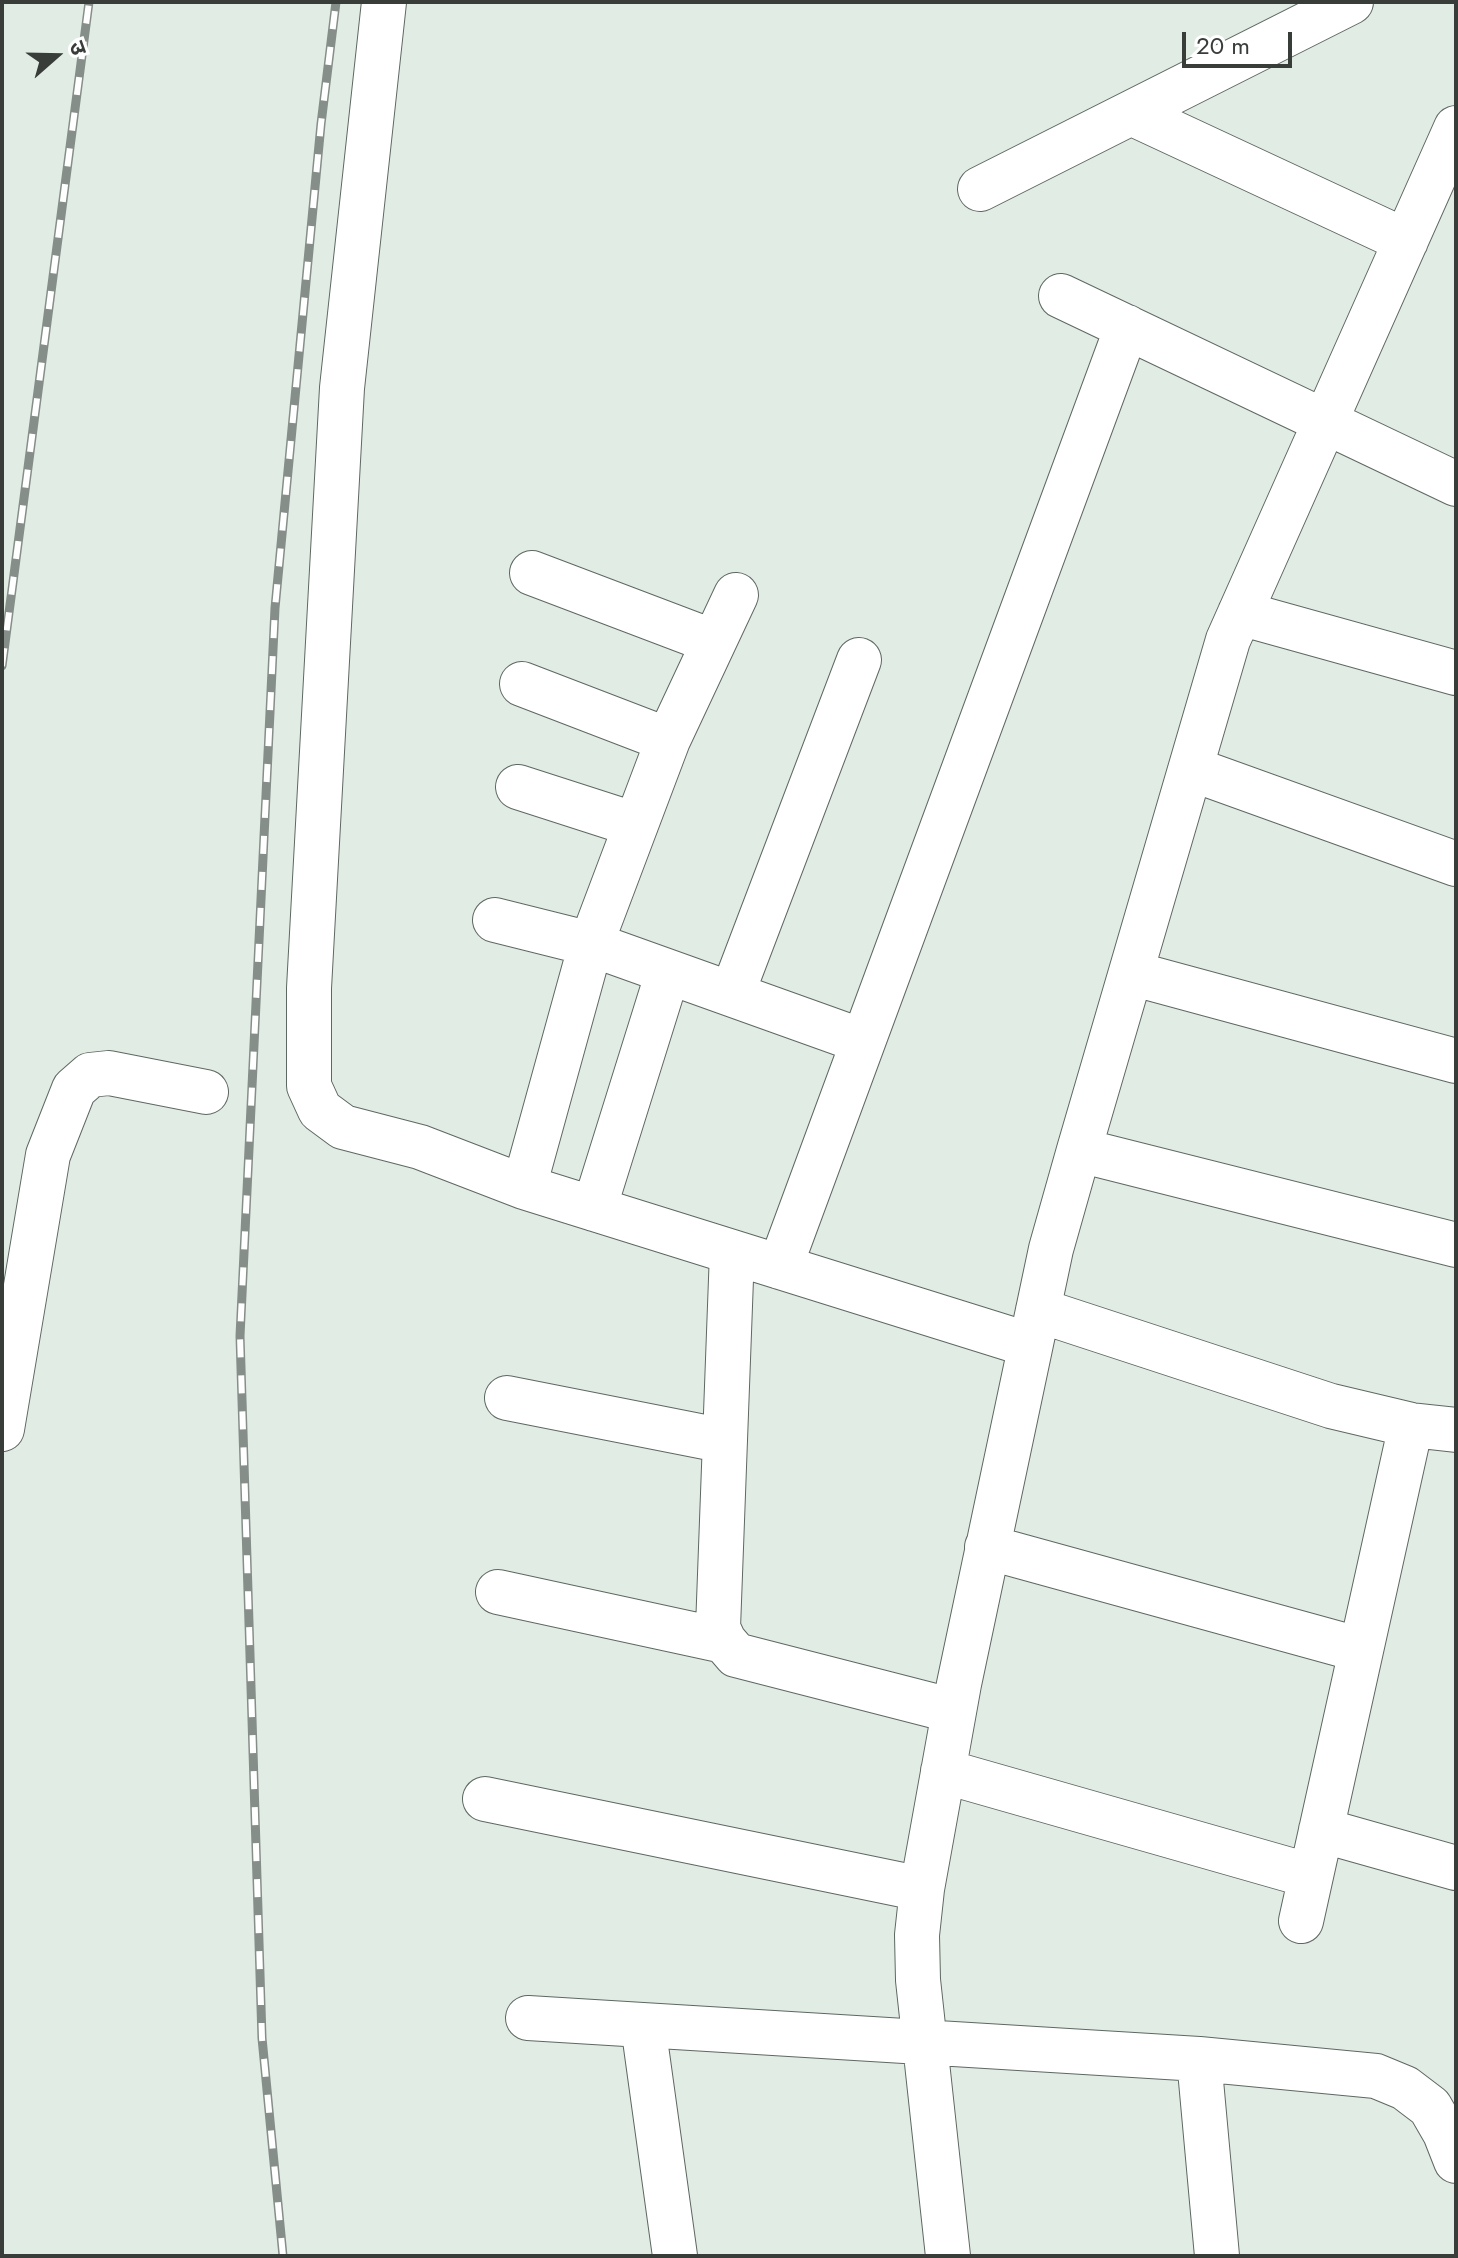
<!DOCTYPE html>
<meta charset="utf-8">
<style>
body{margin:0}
#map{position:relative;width:1458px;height:2258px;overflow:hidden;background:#e1ece5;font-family:Jost,"Noto Sans Devanagari",sans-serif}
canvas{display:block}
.frame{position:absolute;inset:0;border:4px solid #383d3a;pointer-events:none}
.north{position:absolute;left:16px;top:16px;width:80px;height:80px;-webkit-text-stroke:6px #fff;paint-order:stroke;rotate:70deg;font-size:22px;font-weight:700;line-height:32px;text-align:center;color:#383d3a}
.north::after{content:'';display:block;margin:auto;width:28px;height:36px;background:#383d3a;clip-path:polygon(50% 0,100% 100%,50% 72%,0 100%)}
.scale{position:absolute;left:1182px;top:32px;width:110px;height:36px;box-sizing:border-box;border:4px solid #383d3a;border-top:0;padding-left:10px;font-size:24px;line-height:28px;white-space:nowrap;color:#383d3a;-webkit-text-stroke:6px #fff;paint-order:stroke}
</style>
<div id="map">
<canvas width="1458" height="2258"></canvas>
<div class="frame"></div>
<div class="north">उ</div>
<div class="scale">20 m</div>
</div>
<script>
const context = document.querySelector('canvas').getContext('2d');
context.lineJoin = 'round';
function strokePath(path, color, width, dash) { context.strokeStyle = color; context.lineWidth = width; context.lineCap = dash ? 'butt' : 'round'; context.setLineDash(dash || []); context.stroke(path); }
const minor = new Path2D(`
 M384 2 342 388 309 988V1086L320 1110 343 1127 420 1147 524 1187 1030 1345
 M1131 113 1406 241
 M980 189 1351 2
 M1061 296 1456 484
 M532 573 714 642
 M1240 613 1456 673
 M522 684 668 740
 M1192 769 1456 864
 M518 787 636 825
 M495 920 591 944 862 1041
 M1131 973 1456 1061
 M732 994 859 660
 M1079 1150 1456 1245
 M524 1187 591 944 668 740 736 595
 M594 1209 668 972
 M732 1252 718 1628 724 1641 736 1655 954 1711
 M780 1267 1127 327
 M1038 1310 1331 1406 1411 1425 1456 1430
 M507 1398 725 1441
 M2 1429 48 1155 74 1089 90 1075 109 1073 206 1092
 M987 1547 1361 1650
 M498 1592 724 1641
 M943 1771 1311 1876
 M485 1799 922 1889
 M1321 1830 1456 1868
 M1301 1921 1411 1425
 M528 2018 1199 2059 1376 2076 1405 2088 1430 2107 1445 2133 1456 2161
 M643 2025 675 2256
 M1199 2059 1217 2256
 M948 2256 918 1980 917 1935 922 1889 959 1684 1051 1249 1079 1150 1228 640 1456 128`);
strokePath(minor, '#5e6862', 46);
strokePath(minor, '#fff', 44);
const rail = new Path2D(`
 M2 666 89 2
 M283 2256 262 2038 240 1336 275 608 321 124 336 2`);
strokePath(rail, '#868e89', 9);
strokePath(rail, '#fff', 6, [18]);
</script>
